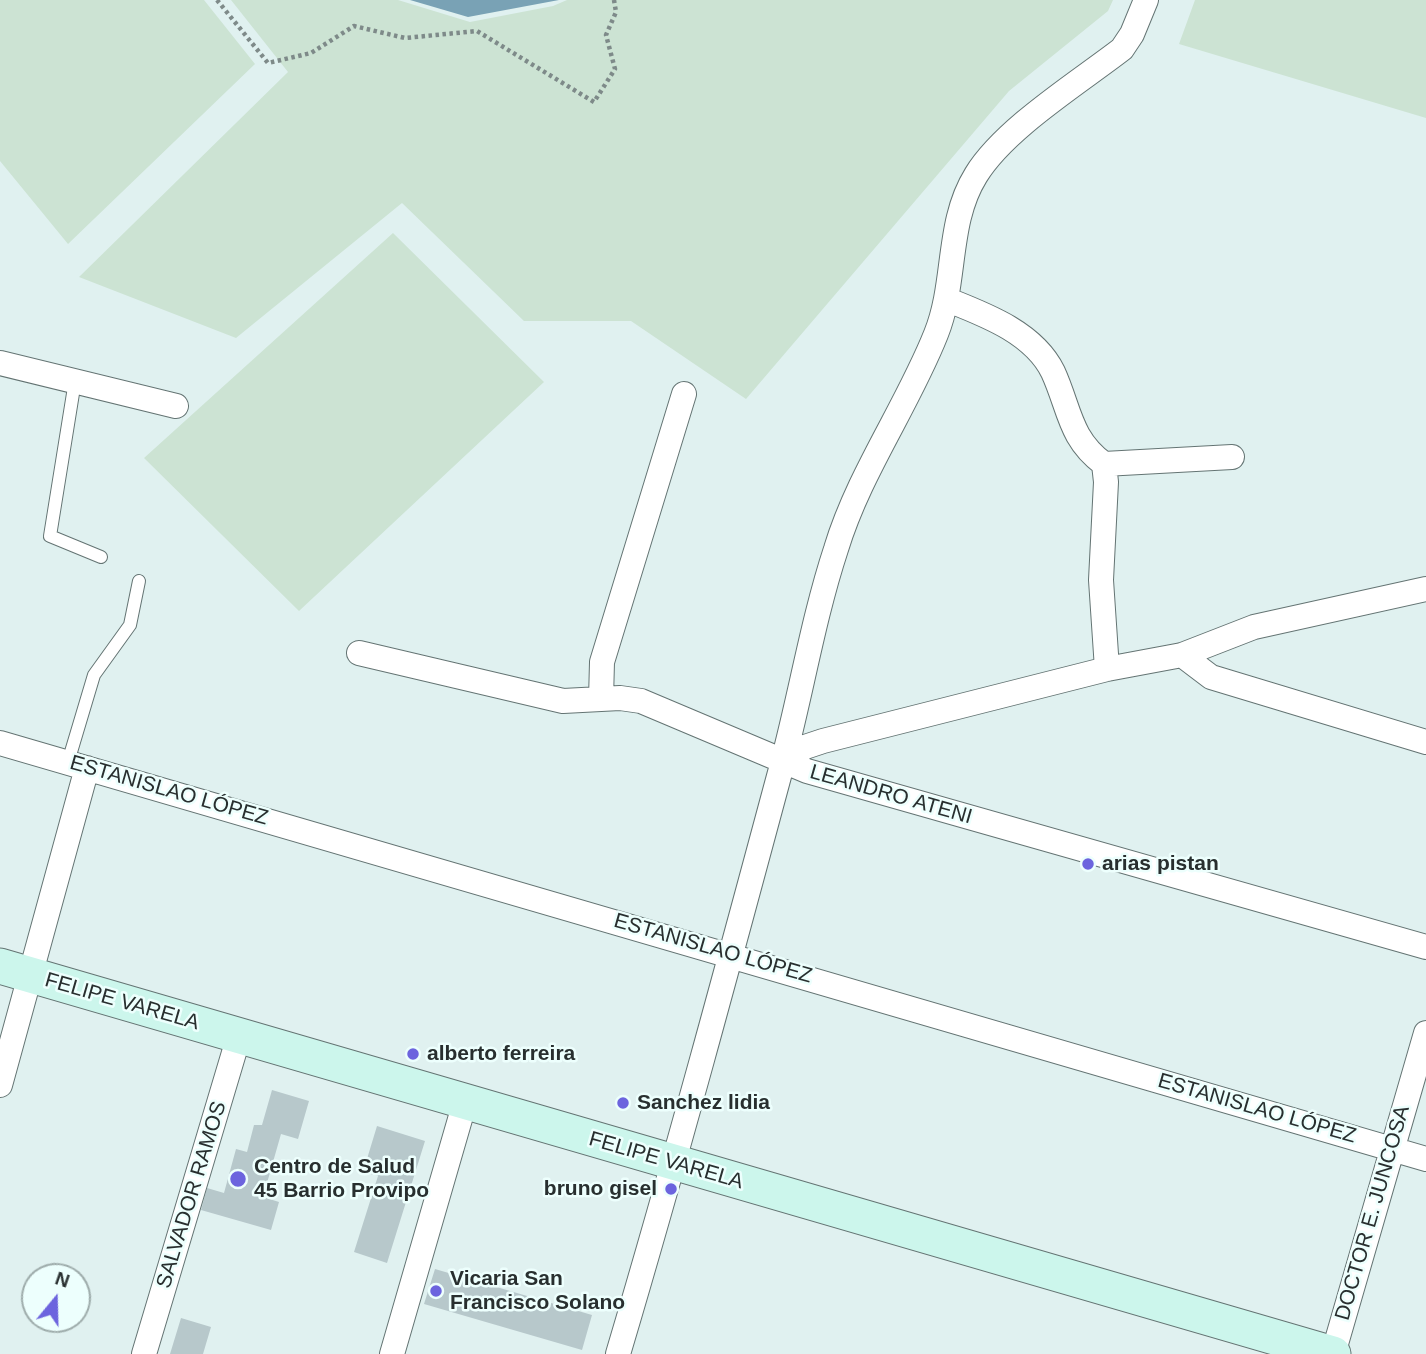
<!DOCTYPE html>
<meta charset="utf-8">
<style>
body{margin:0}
#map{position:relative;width:1426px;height:1354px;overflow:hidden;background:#e0f1f0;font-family:Helvetica,sans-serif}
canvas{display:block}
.north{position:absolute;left:21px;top:1263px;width:70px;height:70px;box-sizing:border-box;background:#edfffd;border:2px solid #9eacab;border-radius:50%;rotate:19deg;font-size:19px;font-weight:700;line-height:28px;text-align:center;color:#282f2f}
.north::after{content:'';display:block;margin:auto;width:24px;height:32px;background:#6c64de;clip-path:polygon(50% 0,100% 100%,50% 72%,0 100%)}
</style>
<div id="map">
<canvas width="1426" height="1354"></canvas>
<div class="north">N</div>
</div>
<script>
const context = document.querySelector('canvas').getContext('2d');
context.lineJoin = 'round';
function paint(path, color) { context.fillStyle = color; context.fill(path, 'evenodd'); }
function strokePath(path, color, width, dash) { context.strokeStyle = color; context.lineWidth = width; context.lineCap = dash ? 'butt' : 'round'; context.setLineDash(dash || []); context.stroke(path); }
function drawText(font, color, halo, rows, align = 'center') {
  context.font = font + ' Helvetica,sans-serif'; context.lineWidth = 5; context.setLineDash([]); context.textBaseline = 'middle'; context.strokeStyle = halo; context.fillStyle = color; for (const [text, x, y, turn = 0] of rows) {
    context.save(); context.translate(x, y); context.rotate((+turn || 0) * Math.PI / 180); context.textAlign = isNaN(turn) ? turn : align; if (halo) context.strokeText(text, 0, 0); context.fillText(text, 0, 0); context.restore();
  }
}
paint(new Path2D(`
 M0 0H204L255 64 68 244 0 161Z
 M231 0H398L470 22 553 6 567 0H1113L1108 11 1009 91 746 399 631 321H524L402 203 236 338 79 277 288 72Z
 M1195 0H1426V118L1179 44Z
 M393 233 544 382 299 611 144 458Z`), '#cce3d3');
paint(new Path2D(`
 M410 0H559L468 17Z`), '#79a2b5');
paint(new Path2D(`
 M272 1090 309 1101 298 1139 281 1134 263 1197 279 1202 271 1230 201 1210 207 1188 224 1193 236 1149 247 1152 254 1125H262Z
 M377 1126 425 1141 387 1263 354 1252 378 1176 363 1172Z
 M435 1269 592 1315 582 1350 424 1304Z
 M181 1318 211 1327 203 1354H170Z`), '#b7c8cb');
const lane = new Path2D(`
 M75 381 50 536 101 557
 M68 762 94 675 130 625 139 581`);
const street = new Path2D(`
 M948 300C986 315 1034 333 1053 372 1070 409 1069 438 1104 464L1232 457
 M0 363 176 406
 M1104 464 1106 482 1101 580 1107 669
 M359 653 563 701 620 698 641 701 807 771 1426 947
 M1182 655 1211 677 1426 742
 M601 699 602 662 684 394
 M0 743 1426 1159
 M783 762 805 747 823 741 1107 669 1182 655 1254 627 1426 589
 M0 1085 87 768
 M144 1354 239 1036
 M392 1354 465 1102
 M618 1354C676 1159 729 962 782 765 801 694 813 619 836 549 859 473 907 407 936 334 957 282 946 223 976 175 1004 129 1078 83 1122 49L1132 34 1146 0
 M1333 1354 1426 1033`);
const secondary = new Path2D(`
 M0 966 1333 1354`);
strokePath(lane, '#647473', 14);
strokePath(street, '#647473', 26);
strokePath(secondary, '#647473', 37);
strokePath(new Path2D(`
 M217 0 268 63 311 53 354 26 405 38 477 31 594 102 615 69 606 35 616 12 614 0`), '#7e8a89', 4.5, [3.5, 3.5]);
strokePath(lane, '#fff', 12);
strokePath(street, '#fff', 24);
strokePath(secondary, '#ccf6ec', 35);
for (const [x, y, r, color] of [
 [1088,864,7,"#6c64de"],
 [413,1054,7,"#6c64de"],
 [623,1103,7,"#6c64de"],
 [238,1179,9,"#6c64de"],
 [671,1189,7,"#6c64de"],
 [436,1291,7,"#6c64de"]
]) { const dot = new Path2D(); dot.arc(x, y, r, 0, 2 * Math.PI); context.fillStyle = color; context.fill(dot); strokePath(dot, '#edfffd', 2.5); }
drawText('21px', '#282f2f', '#edfffd', [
 ["ESTANISLAO LÓPEZ",169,791,16],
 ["LEANDRO ATENI",891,795,16],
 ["ESTANISLAO LÓPEZ",713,949,16],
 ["FELIPE VARELA",122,1002,16],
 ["ESTANISLAO LÓPEZ",1257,1109,16],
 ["FELIPE VARELA",666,1161,16],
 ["SALVADOR RAMOS",192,1195,-73],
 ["DOCTOR E. JUNCOSA",1373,1213,-74]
]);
drawText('bold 21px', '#282f2f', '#edfffd', [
 ["arias pistan",1102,864],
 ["alberto ferreira",427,1054],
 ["Sanchez lidia",637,1103],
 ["Centro de Salud",254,1167],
 ["45 Barrio Provipo",254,1191],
 ["bruno gisel",657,1189,"right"],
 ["Vicaria San",450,1279],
 ["Francisco Solano",450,1303]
], 'left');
</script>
